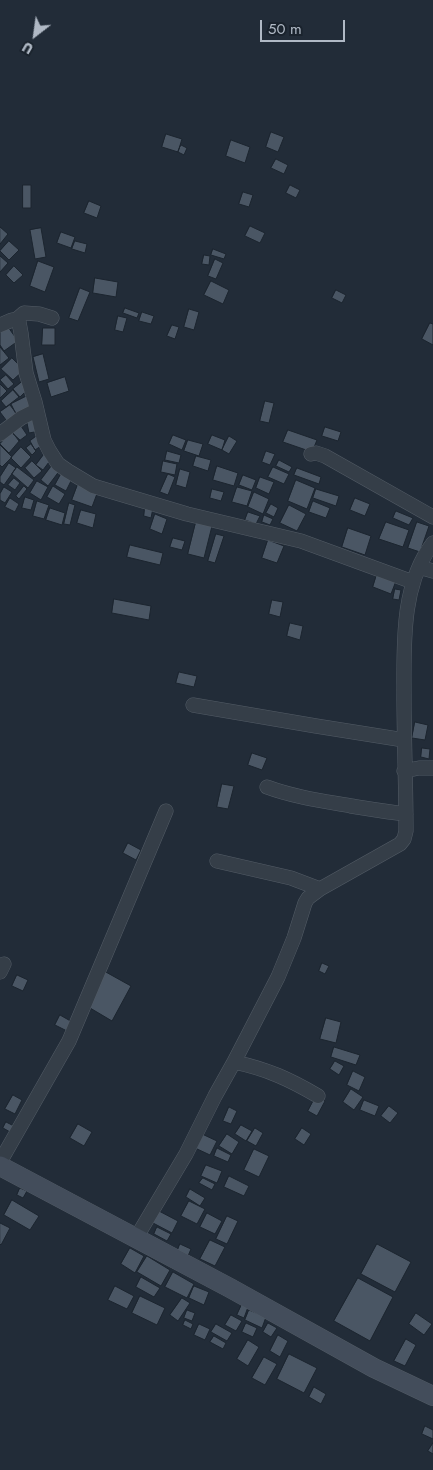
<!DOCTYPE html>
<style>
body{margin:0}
#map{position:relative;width:433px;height:1470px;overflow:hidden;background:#222c38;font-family:Jost,sans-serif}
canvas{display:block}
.north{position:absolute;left:10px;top:10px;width:50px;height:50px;-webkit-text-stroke:4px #1a232d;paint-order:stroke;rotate:210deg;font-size:14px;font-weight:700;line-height:20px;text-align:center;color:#b0b9c5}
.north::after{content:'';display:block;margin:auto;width:18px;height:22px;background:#b0b9c5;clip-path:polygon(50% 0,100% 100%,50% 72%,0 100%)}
.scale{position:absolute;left:260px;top:20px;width:85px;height:22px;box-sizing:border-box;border:2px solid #b0b9c5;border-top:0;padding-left:6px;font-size:15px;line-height:18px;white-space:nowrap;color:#b0b9c5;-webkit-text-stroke:4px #1a232d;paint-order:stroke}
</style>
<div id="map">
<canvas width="433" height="1470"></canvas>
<div class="north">U</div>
<div class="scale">50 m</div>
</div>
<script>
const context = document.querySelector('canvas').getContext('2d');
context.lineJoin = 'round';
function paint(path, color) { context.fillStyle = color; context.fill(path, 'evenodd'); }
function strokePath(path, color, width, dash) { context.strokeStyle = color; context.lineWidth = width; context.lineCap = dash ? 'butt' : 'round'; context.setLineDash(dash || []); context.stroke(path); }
const building = new Path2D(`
 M271 132 284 137 278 152 266 147Z
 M166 134 182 139 178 152 162 147Z
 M231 140 250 147 245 163 226 156Z
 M181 145 187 148 184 155 178 152Z
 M276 159 288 165 284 174 271 168Z
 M23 185H31V208H23Z
 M290 185 300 190 296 198 286 193Z
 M243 192 253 195 249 207 239 204Z
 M89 201 101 206 97 218 84 213Z
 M250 226 265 233 260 243 245 236Z
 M0 227 8 234 0 244Z
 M41 228 46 257 35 259 30 230Z
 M61 232 75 237 71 248 57 243Z
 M9 241 19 250 9 260 0 251Z
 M75 241 87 244 85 253 72 249Z
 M213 249 226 254 224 259 211 255Z
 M204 255 210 256 209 265 202 264Z
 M0 256 8 263 0 272Z
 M215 259 223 263 216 279 208 276Z
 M38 261 54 267 45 292 30 286Z
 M14 266 23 275 14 283 6 275Z
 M95 278 118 282 116 297 93 293Z
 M211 281 229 290 223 304 204 295Z
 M80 288 90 292 78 321 69 318Z
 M336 290 346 295 342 303 332 298Z
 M125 308 139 313 137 318 123 313Z
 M189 309 199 312 194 330 184 327Z
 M142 312 154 316 151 324 139 321Z
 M118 316 127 318 123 332 115 330Z
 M430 323 433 324V345L422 339Z
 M172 325 179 327 175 339 167 336Z
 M8 327 18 341 4 351 0 345V333Z
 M43 328H55V345H42Z
 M0 347 9 358 0 365Z
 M43 354 49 379 39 382 33 357Z
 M12 358 24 370 13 380 1 369Z
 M6 375 14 384 8 389 0 380Z
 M65 377 69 391 51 397 47 383Z
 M23 381 29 388 20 397 13 389Z
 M0 384 7 391 0 398Z
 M13 390 19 397 6 407 1 401Z
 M27 396 34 409 18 418 11 404Z
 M265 401 274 403 269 423 260 421Z
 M10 405 19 417 9 424 0 412Z
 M37 416 40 431 29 433 26 418Z
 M19 423 27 435 19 441 10 429Z
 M325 427 341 432 338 441 322 436Z
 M288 430 317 440 312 452 283 442Z
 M11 432 20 440 9 453 0 444Z
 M38 435 44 444 35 450 30 441Z
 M173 435 186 440 182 450 169 444Z
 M212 435 225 440 222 450 208 444Z
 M229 436 237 441 229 454 222 450Z
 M188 440 203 444 199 456 184 451Z
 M31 444 36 451 32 455 26 448Z
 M0 445 12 457 2 467 0 465Z
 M21 447 31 457 21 468 11 458Z
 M167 451 181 455 179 463 165 460Z
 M266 451 275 454 270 465 262 462Z
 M45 453 52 458 43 470 36 465Z
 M196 456 211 460 208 471 193 466Z
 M279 460 292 467 289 472 276 466Z
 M32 461 42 471 34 478 25 468Z
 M163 461 177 464 175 475 161 472Z
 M9 463 16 468 4 485 0 482V477Z
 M53 464 60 470 48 486 41 480Z
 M217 466 238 473 234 486 213 480Z
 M17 467 34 480 28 488 12 474Z
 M273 467 289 474 284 484 268 477Z
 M297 468 321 477 319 484 294 475Z
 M180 469 190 472 186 488 176 485Z
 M61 474 72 479 66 491 55 485Z
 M168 474 175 477 168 495 160 492Z
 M243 475 256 480 252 490 239 485Z
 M260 477 274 482 269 494 256 488Z
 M14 478 20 483 15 490 8 485Z
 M296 480 315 488 307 509 288 501Z
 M37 481 48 487 41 500 30 493Z
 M78 484 98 491 92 507 72 500Z
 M24 486 27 489 19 499 16 496Z
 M53 486 65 494 59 504 47 497Z
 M4 487 12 492 5 503 0 500V494Z
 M237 487 252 491 247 506 232 502Z
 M212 489 224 492 221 501 210 498Z
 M316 489 339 496 336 506 313 498Z
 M254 492 269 499 263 514 248 507Z
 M25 497 34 500 31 510 22 508Z
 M10 498 19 504 15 512 5 507Z
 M355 498 370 504 365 516 350 510Z
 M37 501 49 505 44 519 33 516Z
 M313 501 330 508 326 518 309 512Z
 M69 503 75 505 70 525 64 524Z
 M271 504 278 508 274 517 266 513Z
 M289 505 306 514 297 531 280 523Z
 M145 507 153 508 151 518 144 516Z
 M50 508 65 513 62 525 46 520Z
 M81 510 96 514 93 528 77 523Z
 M396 511 413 518 409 525 393 518Z
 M248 512 260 516 256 524 245 520Z
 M155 514 167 519 162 534 150 529Z
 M264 515 273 519 270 525 262 522Z
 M197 518 213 522 204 558 188 554Z
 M386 522 409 530 403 547 379 539Z
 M417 522 429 526 420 552 408 548Z
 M348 528 371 536 365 555 342 547Z
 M216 534 224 536 215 563 208 561Z
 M173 538 185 541 182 550 170 547Z
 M268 540 284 546 277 563 262 558Z
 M130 545 163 553 160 565 127 557Z
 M377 574 396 581 391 594 373 587Z
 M395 589 401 590 399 600 393 599Z
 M114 599 151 606 149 620 112 613Z
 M272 600 283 602 280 617 269 614Z
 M290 623 303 626 300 640 287 636Z
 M179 672 197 676 194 687 176 683Z
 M415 722 428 725 425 740 412 738Z
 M422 748 430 749 429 759 421 757Z
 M252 753 267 758 262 770 248 765Z
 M222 784 234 786 228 809 217 807Z
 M128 843 141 850 136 860 123 853Z
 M322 963 329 966 325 974 319 971Z
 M104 971 131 986 112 1021 85 1005Z
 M17 975 28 980 23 991 12 986Z
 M60 1015 74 1023 69 1032 55 1025Z
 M326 1018 341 1022 336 1043 320 1039Z
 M334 1047 360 1055 356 1065 331 1057Z
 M335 1061 344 1066 339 1075 330 1069Z
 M353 1071 365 1077 359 1091 347 1085Z
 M351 1089 363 1097 354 1110 343 1102Z
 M13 1095 22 1100 15 1114 5 1109Z
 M316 1096 325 1101 317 1116 308 1111Z
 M364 1100 379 1106 375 1116 360 1110Z
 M389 1106 398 1113 390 1123 381 1116Z
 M229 1107 237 1111 231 1124 223 1121Z
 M6 1122 14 1126 10 1132 3 1128Z
 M78 1124 92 1132 84 1146 70 1138Z
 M241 1125 252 1131 246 1141 235 1134Z
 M255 1128 263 1133 256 1146 247 1141Z
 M302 1128 311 1134 304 1145 295 1139Z
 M202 1134 217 1141 210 1155 195 1148Z
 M227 1134 239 1142 232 1154 219 1146Z
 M217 1148 231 1155 228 1162 214 1156Z
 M254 1149 269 1156 259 1177 244 1170Z
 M206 1165 222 1171 217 1183 201 1176Z
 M229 1176 249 1186 244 1196 224 1187Z
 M203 1178 215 1184 212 1190 199 1183Z
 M20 1188 27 1191 23 1198 17 1195Z
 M190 1189 205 1198 200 1206 186 1197Z
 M12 1200 39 1216 30 1230 4 1215Z
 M189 1201 205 1209 197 1224 181 1216Z
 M159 1211 178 1221 172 1233 153 1223Z
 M207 1213 222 1221 215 1234 200 1227Z
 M227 1216 238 1221 227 1244 216 1239Z
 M0 1223 10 1228 1 1245 0 1244Z
 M157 1227 171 1234 167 1241 154 1234Z
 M210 1240 225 1247 215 1266 200 1259Z
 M180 1244 191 1249 188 1256 177 1252Z
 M377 1244 411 1262 395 1292 361 1274Z
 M130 1248 144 1256 135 1273 121 1264Z
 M147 1256 170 1270 161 1286 137 1272Z
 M173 1272 194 1284 187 1298 165 1287Z
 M141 1277 160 1288 154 1297 136 1287Z
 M358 1278 393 1297 370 1341 334 1321Z
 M115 1286 134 1296 127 1309 108 1300Z
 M194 1286 209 1292 204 1305 189 1298Z
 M140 1296 165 1308 157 1325 132 1313Z
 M182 1298 190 1303 178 1321 170 1315Z
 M242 1304 248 1307 244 1318 237 1315Z
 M187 1310 195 1313 192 1321 184 1318Z
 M249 1310 266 1317 262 1328 245 1320Z
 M416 1313 432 1324 424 1335 409 1324Z
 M231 1315 242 1321 236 1331 225 1325Z
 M185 1320 193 1324 191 1329 183 1325Z
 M246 1323 257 1328 253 1337 242 1332Z
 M268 1323 277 1328 271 1337 263 1332Z
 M199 1324 210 1329 205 1340 194 1335Z
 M216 1324 232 1333 227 1341 211 1332Z
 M278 1335 288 1341 280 1357 270 1351Z
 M214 1336 226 1343 223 1349 210 1342Z
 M406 1339 416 1345 405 1366 394 1361Z
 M248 1340 259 1347 248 1366 237 1359Z
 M289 1354 317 1368 304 1393 277 1379Z
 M264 1357 277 1364 265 1385 252 1378Z
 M314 1387 326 1394 321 1404 309 1397Z
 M425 1426 433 1430V1439L422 1434Z
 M433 1443V1454L428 1451Z`);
paint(building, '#4a5664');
strokePath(building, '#1c252f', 1);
const street = new Path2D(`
 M17 319 19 322 21 333 26 373 35 402 44 440 49 450 58 464 68 471 93 486 113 492 187 514 301 541 413 582
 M0 325 12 320 17 319 24 313 39 314 52 318
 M0 434 21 418 37 410
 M311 454 316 453 325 456 433 517
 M419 567 433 571
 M193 705 316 726 404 740
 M404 771 419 768H433
 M267 787C294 797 323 801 351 806 370 809 387 812 406 814
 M217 861 291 878 320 889
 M0 972 4 964
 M234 1062C267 1069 289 1079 318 1096
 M0 1162 69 1041 166 811
 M136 1238 186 1154 215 1096 234 1062 278 977 294 938 305 903 308 898 320 889 400 844 404 839 406 831C406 785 404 739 404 694 404 645 401 584 433 543`);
const secondary = new Path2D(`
 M0 1166 230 1288 374 1368 433 1396`);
strokePath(street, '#535c66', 15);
strokePath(secondary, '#535c66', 20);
strokePath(street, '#353e48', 14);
strokePath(secondary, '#434d5b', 19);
</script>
